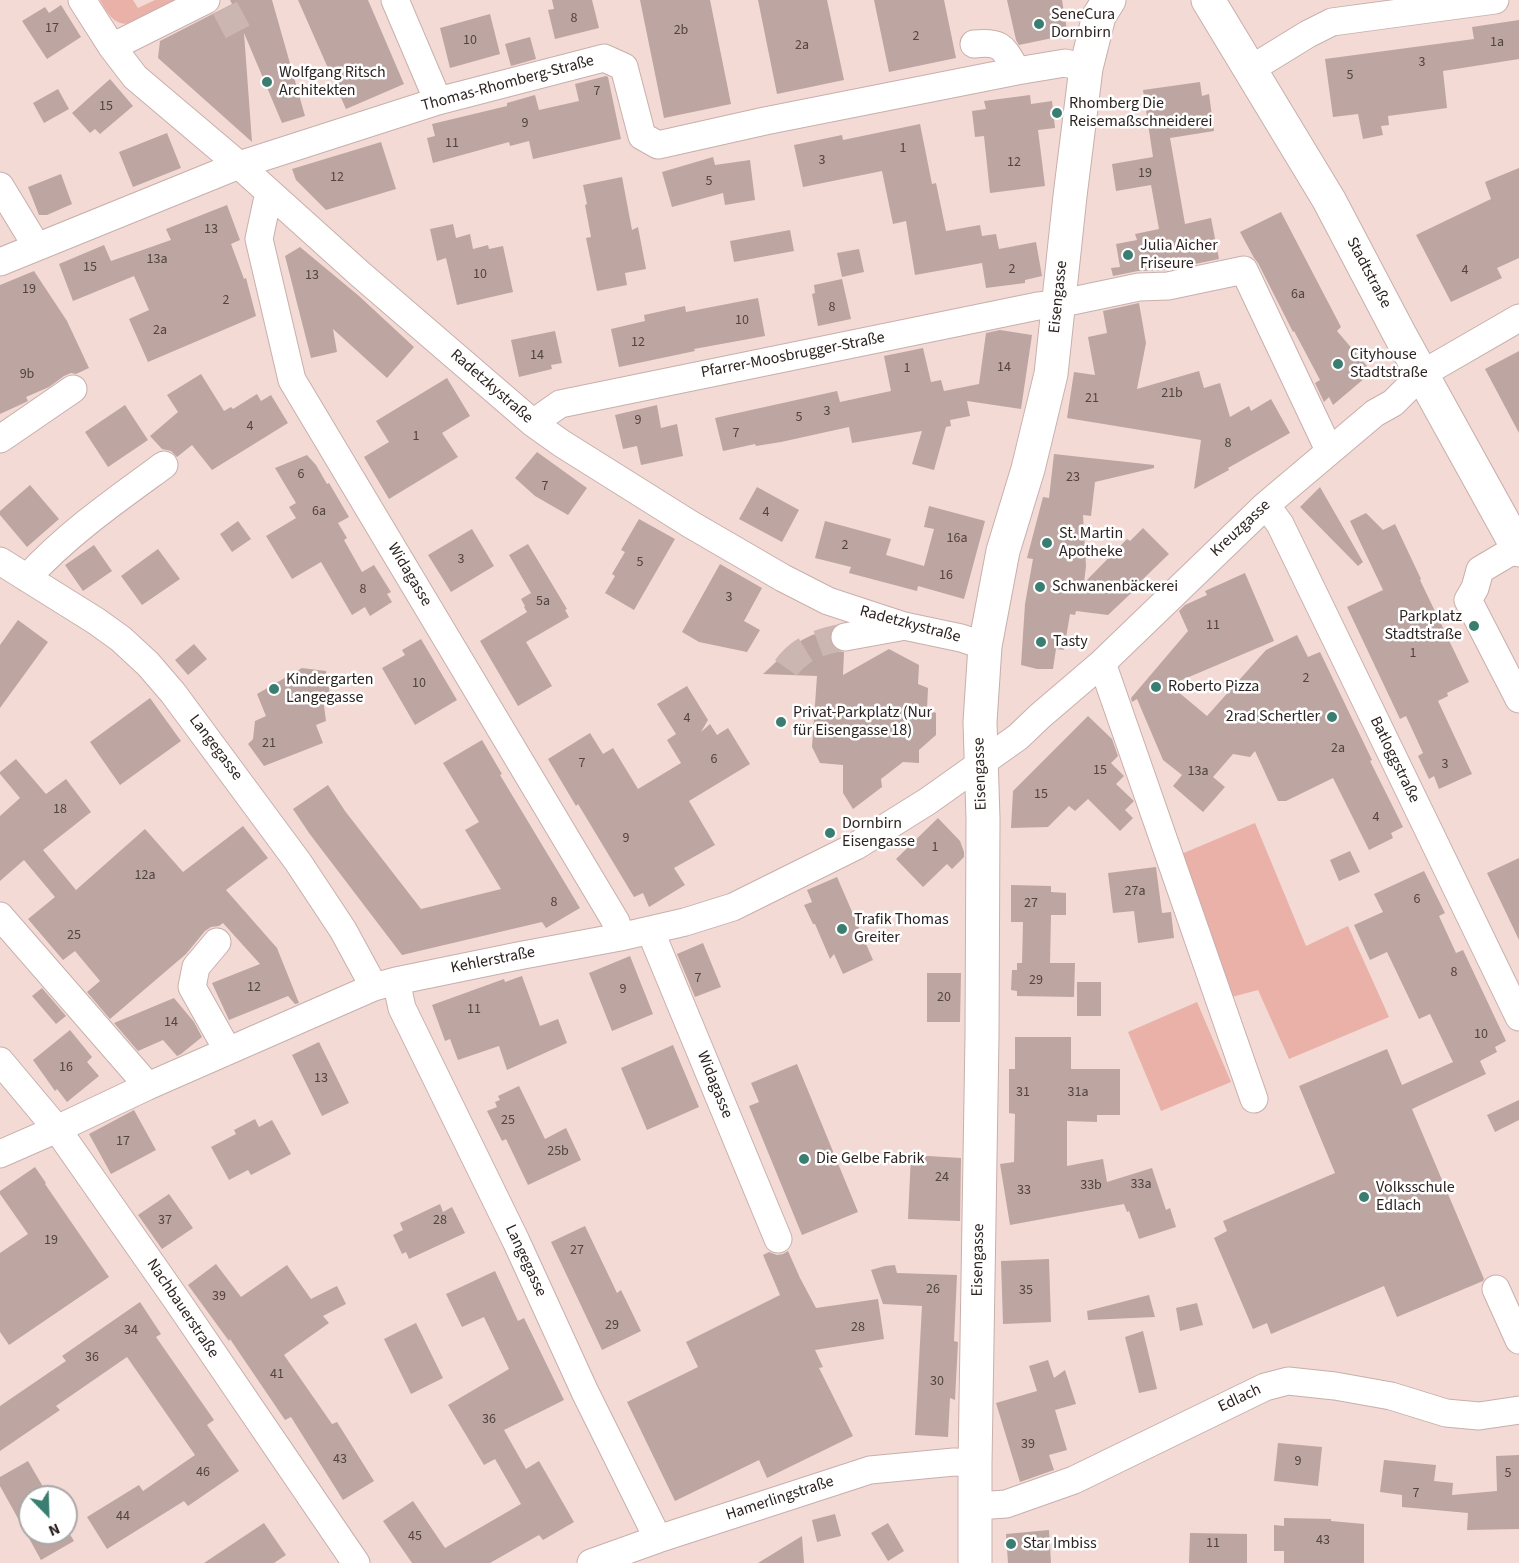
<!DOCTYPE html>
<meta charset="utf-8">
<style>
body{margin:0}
#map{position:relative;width:1519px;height:1563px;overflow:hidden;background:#f3dad5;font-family:"Source Sans 3",sans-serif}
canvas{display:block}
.north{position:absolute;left:18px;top:1485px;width:60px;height:60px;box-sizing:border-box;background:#fff;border:2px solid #aba7a7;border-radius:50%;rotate:157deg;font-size:16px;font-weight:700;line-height:24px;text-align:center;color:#2d2422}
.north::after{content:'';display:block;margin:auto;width:21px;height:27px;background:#3a7e71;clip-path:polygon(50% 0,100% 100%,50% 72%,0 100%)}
</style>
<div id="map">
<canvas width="1519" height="1563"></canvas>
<div class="north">N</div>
</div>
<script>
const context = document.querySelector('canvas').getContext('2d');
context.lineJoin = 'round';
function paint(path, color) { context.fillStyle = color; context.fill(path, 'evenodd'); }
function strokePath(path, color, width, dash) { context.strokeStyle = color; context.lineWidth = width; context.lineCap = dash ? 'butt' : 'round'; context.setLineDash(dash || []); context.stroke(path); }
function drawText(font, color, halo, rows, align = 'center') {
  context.font = font + ' "Source Sans 3",sans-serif'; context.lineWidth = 5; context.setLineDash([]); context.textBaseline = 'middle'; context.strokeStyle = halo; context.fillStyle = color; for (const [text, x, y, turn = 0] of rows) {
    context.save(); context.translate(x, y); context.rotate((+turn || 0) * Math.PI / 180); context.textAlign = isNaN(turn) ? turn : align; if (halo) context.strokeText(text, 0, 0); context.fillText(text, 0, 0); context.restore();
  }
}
paint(new Path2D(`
 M100 0H133L138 8 155 0H185C170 7 133 30 118 22 110 19 104 7 100 0Z
 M1255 823 1306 946 1348 926 1389 1017 1289 1059 1258 990 1228 998 1179 855Z
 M1197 1002 1231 1082 1161 1111 1128 1032Z`), '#e9b1a7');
paint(new Path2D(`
 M230 0H272L305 116 282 123 244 33 252 142 158 58 160 41 232 4Z
 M298 0H368L404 84 346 109Z
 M552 0H592L599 28 555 39 548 10 554 9Z
 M640 0H710L731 104 664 118Z
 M758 0H827L844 80 777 94Z
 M874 0H944L956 58 889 72Z
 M1007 0H1062L1067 30 1061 31 1062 36 1019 45 1016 40Z
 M61 5 81 37 47 59 22 21 45 7 49 13Z
 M490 14 500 54 450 68 440 28Z
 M1519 20V59L1443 71 1447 108 1388 116 1389 125 1381 126 1383 135 1363 139 1358 114 1333 117 1325 59 1474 39 1472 27Z
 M530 37 536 59 511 66 505 44Z
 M606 76 608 77 621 139 533 159 529 141 510 146 509 142 433 163 427 138 435 136 432 124 507 106V103L535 95 539 110 579 101 575 84Z
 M110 79 133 106 100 134 95 129 90 133 72 113Z
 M1200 82 1202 96 1209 94 1214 131 1170 138 1185 224 1211 218 1219 259 1166 270 1138 271 1113 276 1111 268 1120 267 1116 244 1137 240 1135 234 1159 229 1151 185 1116 191 1112 164 1153 157 1143 90Z
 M58 89 69 109 44 123 33 103Z
 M1030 95 1031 104 1052 101 1055 128 1038 130 1045 186 990 193 984 136 975 137 972 111 986 109 984 101Z
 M920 124 932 184 936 183 946 231 980 225 982 236 996 234 999 249 1036 242 1042 276 1025 280V283L986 288 982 263 915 275 906 221 893 224 882 171 803 187 794 145 842 135 843 140Z
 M167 133 181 168 133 187 119 152Z
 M381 142 396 189 326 210 296 180 292 169Z
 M713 157 715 165 750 160 755 200 725 205 723 193 672 207 662 172Z
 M1519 168V258L1497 268 1502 278 1451 302 1416 235 1491 199 1485 182Z
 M61 174 72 204 47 215H39L28 187Z
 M622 177 632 230 638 227 646 269 625 273 627 285 597 291 586 238 591 237 585 205 587 204 583 185Z
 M227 205 240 240 231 244 244 279 246 278 256 316 148 362 129 319 149 310 134 276 73 301 59 264 104 245 111 261 171 240 166 229Z
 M1281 212 1341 327 1337 331 1372 372 1333 405 1329 397 1324 402 1315 383 1320 380 1294 331 1293 332 1258 263 1254 258 1240 232Z
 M453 224 456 238 470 234 473 249 488 245 489 249 503 246 513 292 457 305 446 258 437 261 430 229Z
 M790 230 794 251 734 262 730 241Z
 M300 247 359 296 414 347 387 378 333 329 337 352 311 358 285 256Z
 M859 249 864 272 842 277 837 253Z
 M34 271 67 321 89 368 76 374 71 373 64 376 49 387 26 397 28 401 24 403 0 414V285Z
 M842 279 851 319 818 326 812 294 815 293 814 285Z
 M758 298 765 336 694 349 695 351 619 367 611 329 645 321 644 315 685 306 686 312Z
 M1139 303 1146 343 1137 389 1199 371 1204 388 1220 383 1230 417 1249 406 1251 411 1271 399 1290 433 1228 468 1229 470 1194 489 1201 440 1067 418 1074 372 1095 375 1088 337 1107 333 1103 311Z
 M1000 330 1032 335 1021 409 967 401 970 416 950 420 951 426 946 427 934 470 912 464 922 431 852 443 849 427 781 442 756 446 755 444 723 451 715 418 837 391 840 402 891 391 884 356 923 348 931 382 941 380 944 391 979 384 986 333Z
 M555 331 562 363 551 365 552 369 519 377 511 340Z
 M1519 351V433L1485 369Z
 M201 374 224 411 231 407 233 409 257 394 261 401 271 395 288 423 212 470 192 445 177 457 171 451 162 449 150 436 178 412 167 395Z
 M447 378 470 416 442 433 458 457 389 499 364 457 389 442 376 421Z
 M125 405 148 440 108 467 85 432Z
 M657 405 661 428 677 424 683 456 641 465 637 446 623 449 615 415Z
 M537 452 587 488 568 515 535 496 515 478Z
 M1054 454 1154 465V468L1095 482 1091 516 1083 515 1086 566 1084 583 1127 539 1130 541 1143 528 1169 554 1142 580 1143 582 1108 615 1076 611 1075 615 1070 614 1064 650 1056 649 1053 669H1037L1021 665 1025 604 1033 559 1027 558 1043 497 1049 498Z
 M307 455 316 465 327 484 329 483 349 517 338 523 347 538 344 540 362 572 374 565 391 592 387 594 392 602 370 616 365 607 352 615 321 562 292 579 266 536 296 518 289 507 296 503 275 468Z
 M30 485 59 519 27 547 0 515V511Z
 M757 487 799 510 782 542 739 519Z
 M1320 487 1363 562 1358 566 1300 507Z
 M929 506 985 521 964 599 918 586 917 591 849 573 851 567 815 558 825 521 891 539 886 555 924 566 934 529 924 527Z
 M1366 513 1383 530 1395 524 1421 579 1420 580 1469 682 1447 693 1448 696 1438 701 1472 774 1439 789 1434 776 1429 779 1418 756 1423 753 1406 716 1400 719 1347 607 1383 590 1350 521Z
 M639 519 675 539 634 610 605 593 615 576 612 574 625 552 621 550Z
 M238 521 251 539 232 552 220 534Z
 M472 529 494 566 451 592 428 555Z
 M528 544 567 609 565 610 569 617 526 642 552 686 518 706 480 641 527 612 524 607 525 606 521 599 531 593 509 555Z
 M94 545 112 571 83 591 65 565Z
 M158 549 180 579 142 605 121 576Z
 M720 564 762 588 744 621 760 630 747 652 699 642 682 632Z
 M1245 573 1274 641 1170 685 1207 716 1266 650 1297 635 1308 657 1320 652 1372 760 1370 761 1403 827 1391 833 1393 838 1369 850 1333 778 1286 801H1278L1255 751 1250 757 1233 754 1213 777 1225 787 1203 812 1173 786 1182 775 1163 760 1137 699 1132 702 1131 698 1188 631 1179 611 1185 605 1207 595 1205 591Z
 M18 620 48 642 0 708V645Z
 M831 630 829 639 833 647 839 652H844L843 675 889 649 919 665 918 684 928 688 927 709 936 713V735L919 750V763L903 762 881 779 882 787 853 809 843 793V765L820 763 812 747 817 676 763 674 792 647 802 640 812 635Z
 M421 639 457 700 415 725 382 668 405 655 402 650Z
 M194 644 207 659 188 675 175 660Z
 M302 668 326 671 330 694 323 698 326 721 316 725 323 743 264 766 248 744 253 739 255 721 266 716 257 694Z
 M687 686 708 720 701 732 710 724 717 735 728 728 750 764 689 801 715 845 674 868 685 885 649 907 643 893 634 897 578 804 576 806 548 759 590 733 603 754 613 748 638 789 681 763 667 740 676 734 657 704Z
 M150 698 181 741 120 785 90 742Z
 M1088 716 1112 739 1118 756 1111 763 1124 776 1116 784 1134 801 1125 810 1133 818 1120 831 1088 799 1075 811 1069 806 1048 827 1011 828 1013 791Z
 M482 740 502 774 500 775 580 908 546 928 542 922 402 955 309 833 293 809 328 785 345 811 421 909 501 889 465 830 479 822 443 763Z
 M16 759 46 794 66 779 91 812 43 850 76 890 145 829 183 872 243 826 268 858 226 890 277 948 299 1003 295 1004 288 996 229 1020 212 983 260 964 223 923 219 926 211 927 205 931 186 954 110 1019 87 992 100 981 75 951 63 960 28 919 55 897 24 860 0 881V816L20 798 0 774V772Z
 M938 818 960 841 964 852V857L952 869 947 864 923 887 896 859Z
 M1350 851 1360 872 1339 881 1330 860Z
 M1519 858V940L1487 873Z
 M1156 867 1162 913 1171 912 1174 938 1138 943 1134 911 1113 913 1108 873Z
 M1424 871 1445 913 1439 916 1456 953 1463 950 1506 1041 1495 1047 1497 1052 1480 1061 1486 1074 1412 1109 1484 1279 1483 1281 1397 1317 1384 1286 1271 1334 1267 1323 1253 1329 1214 1238 1227 1231 1223 1221 1335 1173 1299 1086 1387 1049 1402 1085 1453 1062 1430 1014 1419 1019 1387 952 1370 960 1354 925 1383 912 1374 894Z
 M837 877 873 960 843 974 834 954 830 959 815 924H813L804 905 812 902 807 890Z
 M1011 885 1051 886V892L1066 893V915H1051L1050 963H1075L1074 997 1017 996V991L1011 990 1012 970H1017V963H1022L1023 922H1011Z
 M703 943 721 987 695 997 677 954Z
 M630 956 653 1014 612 1031 589 973Z
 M927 973H961L960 1022H927Z
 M522 976 540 1026 558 1019 567 1043 507 1070 499 1046 458 1060 450 1039 445 1041 432 1005 504 979 505 982Z
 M1077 982H1101V1016H1077Z
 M42 988 66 1016 56 1024 32 996Z
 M174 998 194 1022 202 1037 181 1054 177 1056 163 1040 138 1051 114 1023Z
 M70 1030 92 1057 87 1062 99 1076 67 1102 57 1089 55 1091 33 1060Z
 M1015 1037H1071V1069H1120V1115H1097V1122L1067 1121V1166L1103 1159 1107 1182 1152 1168 1166 1210 1170 1208 1176 1227 1139 1239 1129 1211 1127 1212 1124 1204 1010 1225 1000 1164 1014 1162 1015 1114 1009 1113V1069H1015Z
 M319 1042 349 1103 322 1116 292 1055Z
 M673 1045 699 1107 647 1130 621 1068Z
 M797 1064 858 1212 802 1235 749 1106 759 1102 751 1083Z
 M519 1086 545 1139 566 1128 581 1160 528 1185 506 1139 502 1141 487 1111 497 1107 495 1102 500 1100 498 1096Z
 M1519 1100V1120L1495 1132 1487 1115Z
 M134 1110 156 1150 111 1174 89 1134Z
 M255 1119 259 1127 272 1120 291 1154 251 1175 248 1170 229 1180 211 1147 236 1134 234 1130Z
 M911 1155 961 1158 960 1221 908 1219Z
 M35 1167 46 1183 45 1184 109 1277 9 1345 0 1332V1253L28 1234 0 1194V1191Z
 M169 1194 193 1228 162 1249 138 1215Z
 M440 1204 443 1212 452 1207 465 1233 409 1259 406 1252 402 1254 393 1235 403 1230 400 1223Z
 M585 1226 617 1293 621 1290 641 1331 602 1350 551 1242Z
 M788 1251 800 1278 816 1308 878 1299 884 1339 815 1350 823 1367 819 1368 853 1436 767 1478 759 1460 675 1501 627 1402 698 1367 686 1342 780 1295 763 1255 769 1252 777 1255 783 1254Z
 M1049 1259 1051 1322 1003 1324 1001 1261Z
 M216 1264 241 1297 287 1265 311 1299 337 1286 346 1304 323 1316 329 1323 284 1355 332 1424 337 1422 374 1481 343 1500 291 1417 285 1420 230 1339 229 1341 188 1285Z
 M895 1265 897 1273 957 1275 954 1341 958 1342 955 1400 950 1398 948 1437 915 1435 922 1306 883 1304 871 1270 885 1266Z
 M495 1271 518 1321 524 1318 564 1400 504 1430 526 1469 539 1461 574 1522 543 1540 539 1535 490 1563H412L383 1521 413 1501 445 1548 521 1504 495 1459 484 1465 448 1405 509 1369 484 1317 462 1327 446 1294Z
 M1149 1295 1155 1317 1088 1320 1087 1311Z
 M140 1302 161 1334 156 1337 214 1420 207 1425 239 1471 188 1506 184 1501 107 1549 87 1517 139 1485 143 1491 195 1455 127 1357 56 1406 60 1410 0 1451V1406L66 1361 62 1356Z
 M1197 1303 1203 1325 1180 1331 1176 1308Z
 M416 1323 443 1378 411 1394 384 1339Z
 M1143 1331 1157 1389 1139 1393 1125 1337Z
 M1048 1360 1054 1378 1065 1370 1076 1404 1055 1410 1067 1450 1049 1455 1054 1470 1020 1482 996 1403 1037 1391 1029 1366Z
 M1278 1443 1322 1447 1318 1486 1274 1481Z
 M1519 1455V1529L1467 1530 1468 1513 1402 1507V1495L1380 1492 1384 1460 1436 1465 1434 1481 1453 1483 1452 1495 1497 1491 1496 1456Z
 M28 1461 49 1497H30V1533H66V1528L74 1541 41 1560 0 1486V1477Z
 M835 1514 841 1536 817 1542 812 1520Z
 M1284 1518 1331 1519V1521L1364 1524V1563H1284V1551H1274V1525L1284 1526Z
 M264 1523 286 1555 274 1563H204Z
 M888 1523 904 1551 888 1561 871 1533Z
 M1049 1530 1051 1563H1008L1006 1534Z
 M1190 1533 1247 1534V1563H1189Z
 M802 1536 804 1563H758Z`), '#bda5a1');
strokePath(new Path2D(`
 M225 8 240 36
 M786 668C801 647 822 641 845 637`), '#cbb6b1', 27, [27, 14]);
const minor = new Path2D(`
 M82 0 112 47 135 77 239 165 360 274 533 423 561 443 690 524 783 578 828 601 904 626 961 638 985 646
 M395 0 438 101
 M974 44C1003 41 1003 48 1017 71
 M112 47 206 0
 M1251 69 1308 34 1332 22 1495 0
 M0 186 37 247
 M269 192 259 239 292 380 616 922 620 937
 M0 262 239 165 438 101 604 58 624 67 642 136 658 145 765 121 1017 71 1065 63 1086 68
 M533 423 560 404 1038 306 1058 304 1139 287 1168 286 1244 270 1329 450
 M0 439 73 389
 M1266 505 1280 524 1519 1017
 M1517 548 1480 570 1475 588 1468 600 1519 699
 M0 561 96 621 121 639 148 664 173 693 298 862 343 930 374 987
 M27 578C67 534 116 500 164 465
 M845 637 900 627
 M1102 663 1254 1099
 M0 916 148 1086
 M650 930 778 1239
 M217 942 196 967 192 987 228 1051
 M396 981 402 1008 516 1241 585 1392 658 1539
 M0 1061 57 1129 176 1299 356 1563
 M0 1154 57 1129 148 1086 374 987 396 981 518 956 620 937 685 922 733 907 856 846 928 801 1018 737 1040 716 1102 663 1266 505 1375 413 1393 403 1422 374 1519 318
 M1496 1289 1519 1340
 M976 1506 1006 1504 1074 1480 1265 1387 1288 1381 1335 1386 1391 1396 1446 1413 1479 1416 1519 1410
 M591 1563 658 1539 870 1470 954 1462 975 1463`);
const major = new Path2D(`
 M1208 0 1329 200 1400 335 1519 550
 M975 1563V1463L982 1036 983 819 980 722 985 646 1003 551 1028 469 1051 374 1070 196 1086 68 1099 16 1109 0`);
strokePath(minor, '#c8afab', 29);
strokePath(major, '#c8afab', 35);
strokePath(minor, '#fff', 27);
strokePath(major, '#fff', 33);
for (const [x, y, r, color] of [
 [1039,24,6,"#3a7e71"],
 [267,82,6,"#3a7e71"],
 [1057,113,6,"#3a7e71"],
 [1128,255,6,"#3a7e71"],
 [1338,364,6,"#3a7e71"],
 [1047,543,6,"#3a7e71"],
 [1040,587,6,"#3a7e71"],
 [1474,626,6,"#3a7e71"],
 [1041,642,6,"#3a7e71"],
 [1156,687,6,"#3a7e71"],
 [274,689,6,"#3a7e71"],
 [1332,717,6,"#3a7e71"],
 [781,722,6,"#3a7e71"],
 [830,833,6,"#3a7e71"],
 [842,929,6,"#3a7e71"],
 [804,1159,6,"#3a7e71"],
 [1364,1197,6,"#3a7e71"],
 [1011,1544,6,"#3a7e71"]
]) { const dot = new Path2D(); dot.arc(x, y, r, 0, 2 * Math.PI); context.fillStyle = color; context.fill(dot); strokePath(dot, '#fff', 2); }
drawText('14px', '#514442', null, [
 ["8",574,19],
 ["17",52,29],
 ["2b",681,31],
 ["2",916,37],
 ["10",470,41],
 ["1a",1497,43],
 ["2a",802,46],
 ["3",1422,63],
 ["5",1350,76],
 ["7",597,92],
 ["15",106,107],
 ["9",525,124],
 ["11",452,144],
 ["1",903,149],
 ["3",822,161],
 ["12",1014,163],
 ["19",1145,174],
 ["12",337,178],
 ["5",709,182],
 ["13",211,230],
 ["13a",157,260],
 ["15",90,268],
 ["2",1012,270],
 ["4",1465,271],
 ["10",480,275],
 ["13",312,276],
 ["19",29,290],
 ["6a",1298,295],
 ["2",226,301],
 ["8",832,308],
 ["10",742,321],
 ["2a",160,331],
 ["12",638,343],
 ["14",537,356],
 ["14",1004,368],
 ["1",907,369],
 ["9b",27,375],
 ["21b",1172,394],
 ["21",1092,399],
 ["3",827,412],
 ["5",799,418],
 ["9",638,421],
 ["4",250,427],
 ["7",736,434],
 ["1",416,437],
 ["8",1228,444],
 ["6",301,475],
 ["23",1073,478],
 ["7",545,487],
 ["6a",319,512],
 ["4",766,513],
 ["16a",957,539],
 ["2",845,546],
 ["3",461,560],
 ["5",640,563],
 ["16",946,576],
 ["8",363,590],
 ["3",729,598],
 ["5a",543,602],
 ["11",1213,626],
 ["1",1413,654],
 ["2",1306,679],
 ["10",419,684],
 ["4",687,719],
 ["21",269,744],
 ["2a",1338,749],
 ["6",714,760],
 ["7",582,764],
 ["3",1445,765],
 ["15",1100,771],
 ["13a",1198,772],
 ["15",1041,795],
 ["18",60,810],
 ["4",1376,818],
 ["9",626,839],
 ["1",935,848],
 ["12a",145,876],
 ["27a",1135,892],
 ["6",1417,900],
 ["8",554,903],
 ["27",1031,904],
 ["25",74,936],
 ["8",1454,973],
 ["7",698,979],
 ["29",1036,981],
 ["12",254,988],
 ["9",623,990],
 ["20",944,998],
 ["11",474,1010],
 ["14",171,1023],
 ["10",1481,1035],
 ["16",66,1068],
 ["13",321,1079],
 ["31",1023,1093],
 ["31a",1078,1093],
 ["25",508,1121],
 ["17",123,1142],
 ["25b",558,1152],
 ["24",942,1178],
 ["33a",1141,1185],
 ["33b",1091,1186],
 ["33",1024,1191],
 ["37",165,1221],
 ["28",440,1221],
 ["19",51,1241],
 ["27",577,1251],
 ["26",933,1290],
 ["35",1026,1291],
 ["39",219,1297],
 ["29",612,1326],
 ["28",858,1328],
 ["34",131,1331],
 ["36",92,1358],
 ["41",277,1375],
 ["30",937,1382],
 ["36",489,1420],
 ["39",1028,1445],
 ["43",340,1460],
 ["9",1298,1462],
 ["46",203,1473],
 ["5",1508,1474],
 ["7",1416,1494],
 ["44",123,1517],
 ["45",415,1537],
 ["43",1323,1541],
 ["11",1213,1544]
]);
drawText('16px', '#2d2422', '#fff', [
 ["SeneCura",1051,15],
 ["Dornbirn",1051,33],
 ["Wolfgang Ritsch",279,73],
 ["Architekten",279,91],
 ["Rhomberg Die",1069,104],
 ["Reisemaßschneiderei",1069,122],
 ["Julia Aicher",1140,246],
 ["Friseure",1140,264],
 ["Cityhouse",1350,355],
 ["Stadtstraße",1350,373],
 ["St. Martin",1059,534],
 ["Apotheke",1059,552],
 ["Schwanenbäckerei",1052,587],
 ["Parkplatz",1462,617,"right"],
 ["Stadtstraße",1462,635,"right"],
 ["Tasty",1053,642],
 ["Kindergarten",286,680],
 ["Langegasse",286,698],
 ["Roberto Pizza",1168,687],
 ["Privat-Parkplatz (Nur",793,713],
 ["für Eisengasse 18)",793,731],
 ["2rad Schertler",1320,717,"right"],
 ["Dornbirn",842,824],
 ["Eisengasse",842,842],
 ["Trafik Thomas",854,920],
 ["Greiter",854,938],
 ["Die Gelbe Fabrik",816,1159],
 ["Volksschule",1376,1188],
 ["Edlach",1376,1206],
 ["Star Imbiss",1023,1544]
], 'left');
drawText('16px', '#2d2422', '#fff', [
 ["Thomas-Rhomberg-Straße",508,84,-15],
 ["Stadtstraße",1368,273,62],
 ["Eisengasse",1059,297,-84],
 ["Pfarrer-Moosbrugger-Straße",793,356,-11],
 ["Radetzkystraße",491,387,41],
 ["Kreuzgasse",1241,529,-43],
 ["Widagasse",409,575,59],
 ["Radetzkystraße",910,625,15],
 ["Langegasse",215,748,53],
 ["Batloggstraße",1394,760,64],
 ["Eisengasse",981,774,-92],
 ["Kehlerstraße",493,961,-11],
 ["Widagasse",714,1085,68],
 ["Eisengasse",979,1260,-89],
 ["Langegasse",525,1261,65],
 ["Nachbauerstraße",182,1309,56],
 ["Edlach",1240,1399,-25],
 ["Hamerlingstraße",780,1499,-18]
]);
</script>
